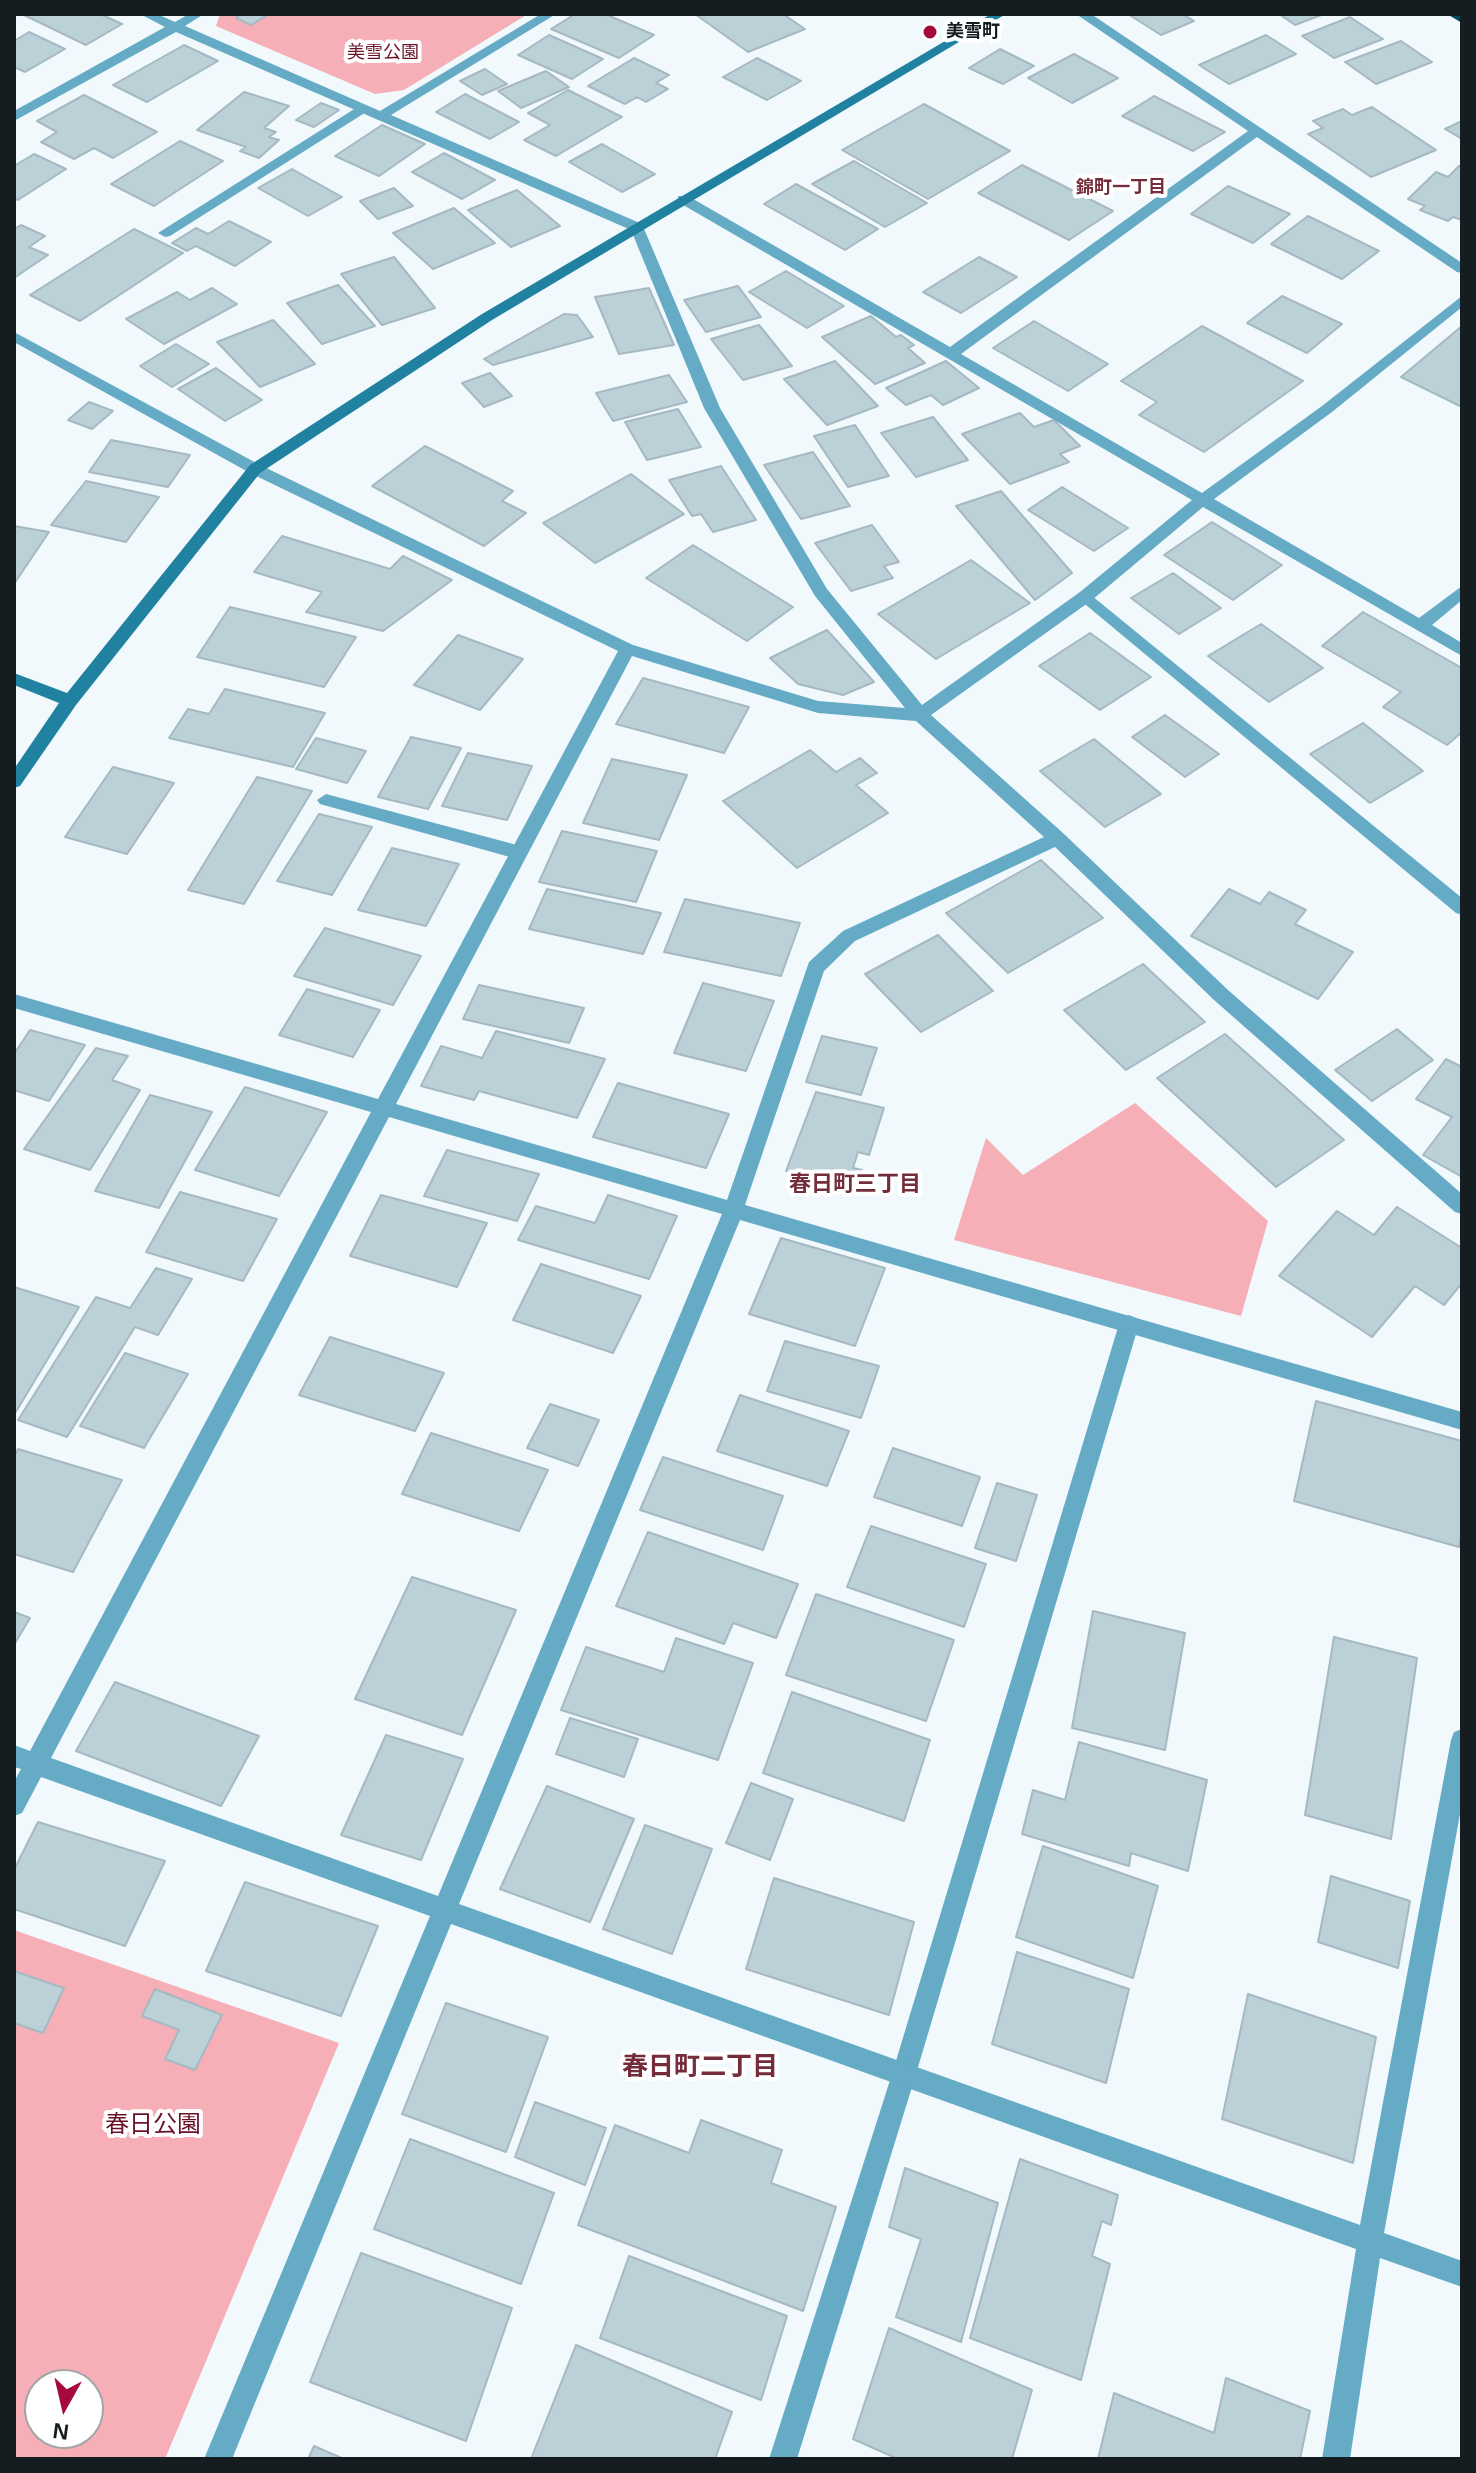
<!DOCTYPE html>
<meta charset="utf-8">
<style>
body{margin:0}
#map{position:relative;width:1476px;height:2473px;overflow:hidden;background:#f1f9fd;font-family:Arial,sans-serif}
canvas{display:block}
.frame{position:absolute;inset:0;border:16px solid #161d20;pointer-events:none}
.north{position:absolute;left:24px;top:2369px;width:80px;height:80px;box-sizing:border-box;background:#fff;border:2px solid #a2a5a6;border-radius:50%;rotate:188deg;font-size:22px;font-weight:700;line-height:32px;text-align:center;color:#161d20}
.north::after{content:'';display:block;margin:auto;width:28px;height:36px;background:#a50a3f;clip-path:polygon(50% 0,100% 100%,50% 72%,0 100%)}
</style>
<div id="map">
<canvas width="1476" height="2473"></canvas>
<div class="frame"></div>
<div class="north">N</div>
</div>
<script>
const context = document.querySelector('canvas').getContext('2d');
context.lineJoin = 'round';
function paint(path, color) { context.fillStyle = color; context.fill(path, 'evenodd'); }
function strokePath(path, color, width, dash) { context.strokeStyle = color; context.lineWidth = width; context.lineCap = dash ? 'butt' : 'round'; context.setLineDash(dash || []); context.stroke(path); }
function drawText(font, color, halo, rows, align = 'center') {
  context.font = font + ' Arial,"Noto Sans JP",sans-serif'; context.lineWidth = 8; context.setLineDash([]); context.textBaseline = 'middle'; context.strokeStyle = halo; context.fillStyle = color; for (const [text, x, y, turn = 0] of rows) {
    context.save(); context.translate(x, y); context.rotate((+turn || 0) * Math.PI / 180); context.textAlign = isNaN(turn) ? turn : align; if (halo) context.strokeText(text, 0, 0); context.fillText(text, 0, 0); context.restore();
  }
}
paint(new Path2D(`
 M220 14H528L404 90 375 94 216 26Z
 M1135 1103 1268 1221 1241 1316 954 1240 986 1138 1023 1175Z
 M14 1930 339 2043 165 2459H14ZM40 2385H88V2433H40Z`), '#f6afb7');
const building = new Path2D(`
 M27 14H100L122 24 86 45 24 15Z
 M242 14H261L266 16 251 25 236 18Z
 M575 14H605L654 35 619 58 551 29Z
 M695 14H783L805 29 748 52Z
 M1128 14H1183L1194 21 1161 35Z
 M1279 14H1324L1295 25Z
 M1350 17 1383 39 1334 58 1302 36Z
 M29 32 65 49 25 72 14 67V41Z
 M549 35 603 59 572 79 518 55Z
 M1266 35 1296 54 1229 84 1199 65Z
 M1401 41 1432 62 1376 84 1345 62Z
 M184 45 218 61 147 102 113 85Z
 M1000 49 1034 66 1003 84 969 68Z
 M1074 54 1118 78 1072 103 1028 78Z
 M634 58 669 75 656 83 668 89 646 102 637 97 625 104 588 86Z
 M757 58 801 81 767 100 723 77Z
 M485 69 507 84 482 95 460 81Z
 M546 71 569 87 521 108 498 91Z
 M568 90 622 117 556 156 524 140 550 125 528 113Z
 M244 92 289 106 264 128 276 132 269 137 279 140 259 158 240 151 246 147 197 130Z
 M465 94 519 122 490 139 436 112Z
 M84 95 157 132 113 158 94 148 74 159 41 142 57 132 37 121Z
 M1154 96 1225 132 1193 151 1122 116Z
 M321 103 339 110 314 127 296 120Z
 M924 104 1010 151 928 199 842 150Z
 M1372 107 1436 150 1371 177 1308 134 1323 128 1313 121 1343 109 1352 115Z
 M1462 121V139L1445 129Z
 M382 125 425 144 379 176 335 156Z
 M180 141 223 161 154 206 111 184Z
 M602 144 655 174 622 192 569 162Z
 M444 153 495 180 462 199 412 172Z
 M34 154 66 169 18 200 14 198V166Z
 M854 161 927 203 885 227 812 184Z
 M1022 165 1113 211 1069 240 978 193Z
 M1459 166 1462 167V220L1453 217 1448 221 1420 210 1425 206 1408 199 1436 172 1448 177Z
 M292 169 342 197 308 216 258 188Z
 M796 184 878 229 845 250 764 204Z
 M1228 186 1290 214 1253 243 1191 214Z
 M394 188 413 206 378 219 360 201Z
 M517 190 560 226 511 247 468 210Z
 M454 208 495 243 433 269 393 233Z
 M1308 216 1379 251 1342 279 1271 244Z
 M229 221 271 242 235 266 196 246 187 251 172 243 196 228 208 234Z
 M21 225 45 236 29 247 48 255 14 278V229Z
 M134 229 183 253 80 321 30 295Z
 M394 257 435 308 382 325 341 274Z
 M979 257 1017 277 961 313 923 292Z
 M786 271 844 306 807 328 749 292Z
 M338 285 375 326 322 344 287 303Z
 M738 286 761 317 706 332 684 300Z
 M212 288 237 304 164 344 126 319 177 292 190 300Z
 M649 288 674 345 619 354 595 297Z
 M1282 296 1342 324 1307 353 1247 323Z
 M564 314 577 315 593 337 493 365 484 359Z
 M871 316 896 337 901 335 914 345 908 348 925 363 875 384 822 337Z
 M273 320 315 364 260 387 217 342Z
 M1034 321 1108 364 1068 391 993 348Z
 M759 325 792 366 743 380 711 339Z
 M1202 326 1303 381 1204 452 1139 415 1157 402 1121 381Z
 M1462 326V407L1401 377Z
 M176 344 209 364 172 387 140 366Z
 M835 361 878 406 827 425 784 379Z
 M946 361 979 388 943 405 931 395 906 405 886 388Z
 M216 368 262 400 225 421 178 389Z
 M490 373 512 396 484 407 462 383Z
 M669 375 687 402 613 421 596 393Z
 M89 402 113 411 92 429 68 420Z
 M678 409 701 447 647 460 625 422Z
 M1020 413 1034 427 1054 420 1080 446 1060 454 1069 462 1010 484 962 434Z
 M933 417 968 460 916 477 881 433Z
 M855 425 889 476 848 487 814 436Z
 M111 440 190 455 168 487 89 472Z
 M425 446 513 491 502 501 526 513 484 546 372 486Z
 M813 452 850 506 801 519 764 465Z
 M721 466 756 520 713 532 701 514 692 516 669 480Z
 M631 474 684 514 595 563 543 523Z
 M86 481 159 497 126 542 51 525Z
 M1062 487 1128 528 1094 551 1028 510Z
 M1001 491 1072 573 1035 600 956 506Z
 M1212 522 1282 565 1233 600 1164 555Z
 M872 525 899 562 884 566 893 578 851 591 815 543Z
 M14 526 49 532 14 584Z
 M282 536 390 569 403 556 452 580 383 631 306 612 322 592 254 572Z
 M693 545 793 607 747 641 646 578Z
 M971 560 1030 603 936 659 878 614Z
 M1173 573 1221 608 1179 634 1131 598Z
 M230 607 356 637 324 687 197 657Z
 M1363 612 1462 668V732L1447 745 1383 707 1401 692 1322 646Z
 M1261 624 1323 668 1269 702 1208 656Z
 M827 630 874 682 843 695 798 684 770 658Z
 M1090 633 1151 677 1100 710 1039 666Z
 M458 635 523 659 480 710 414 685Z
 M643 678 749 707 724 753 616 724Z
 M225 689 325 713 293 767 169 738 188 709 209 714Z
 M1165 715 1219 754 1185 777 1132 737Z
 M1363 723 1423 771 1370 803 1310 754Z
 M411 737 461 748 428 809 378 797Z
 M316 738 366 751 347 783 296 769Z
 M1094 739 1161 794 1105 827 1040 771Z
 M810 750 836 772 860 758 877 773 856 785 888 813 797 868 723 801Z
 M468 753 532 766 507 820 442 806Z
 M612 759 687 775 659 840 583 823Z
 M113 767 174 783 127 854 65 837Z
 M257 777 312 791 244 904 188 890Z
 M319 814 372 827 332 895 277 881Z
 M562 831 657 851 636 902 539 882Z
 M392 848 459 864 426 926 358 910Z
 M1041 860 1103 918 1008 973 946 913Z
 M547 889 661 913 643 954 529 929Z
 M1229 889 1260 904 1269 892 1306 910 1295 924 1353 952 1318 999 1191 936Z
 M685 899 800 923 781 976 664 952Z
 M325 928 421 956 393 1005 294 976Z
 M938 935 993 991 921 1032 865 974Z
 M1143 964 1205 1022 1126 1070 1064 1010Z
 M703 983 774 1001 746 1071 674 1053Z
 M479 985 584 1008 569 1043 463 1019Z
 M307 989 380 1010 353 1057 279 1035Z
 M1397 1029 1433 1060 1372 1101 1335 1070Z
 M30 1030 85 1045 49 1101 14 1090V1054Z
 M496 1031 605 1059 577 1118 479 1091 474 1100 421 1086 441 1046 482 1058Z
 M1225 1034 1344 1140 1276 1187 1157 1078Z
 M822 1036 877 1048 861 1095 806 1082Z
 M96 1048 128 1056 112 1080 140 1090 90 1170 24 1149Z
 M1446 1059 1462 1067V1177L1423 1155 1452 1117 1416 1099Z
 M618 1083 729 1114 706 1168 593 1137Z
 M245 1087 327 1112 279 1196 195 1170Z
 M816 1092 884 1108 869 1155 858 1152 853 1168 862 1170 855 1188 786 1171Z
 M150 1095 212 1112 159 1208 95 1191Z
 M447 1150 539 1174 517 1221 424 1196Z
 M180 1192 277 1219 243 1281 146 1252Z
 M381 1195 487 1223 457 1287 350 1256Z
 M608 1195 677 1216 649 1279 518 1240 536 1206 595 1223Z
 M1397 1207 1462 1248V1283L1444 1305 1415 1286 1372 1337 1279 1276 1337 1211 1374 1235Z
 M781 1238 885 1268 855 1346 749 1314Z
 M541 1264 641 1296 613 1353 513 1320Z
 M156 1268 192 1279 158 1335 135 1327 67 1437 18 1420 96 1297 130 1308Z
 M14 1287 79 1307 14 1415Z
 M330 1337 444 1373 415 1431 299 1395Z
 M785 1341 879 1366 861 1418 767 1391Z
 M125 1353 188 1374 144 1448 80 1426Z
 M740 1395 849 1431 827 1486 717 1451Z
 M1316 1401 1462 1441V1530L1459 1547 1294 1501Z
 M550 1404 599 1420 578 1466 527 1448Z
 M431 1433 548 1470 519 1531 402 1494Z
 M893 1448 980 1477 962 1526 874 1497Z
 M18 1449 122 1480 73 1572 14 1554V1457Z
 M663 1457 783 1496 763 1550 640 1510Z
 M997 1483 1037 1495 1016 1561 975 1548Z
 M871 1526 986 1564 964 1627 847 1587Z
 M648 1532 798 1584 776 1638 733 1623 724 1644 616 1606Z
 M412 1577 516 1610 462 1735 355 1699Z
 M816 1594 954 1640 926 1721 786 1675Z
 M1093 1611 1185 1633 1165 1750 1072 1728Z
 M14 1612 30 1618 14 1645Z
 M1334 1637 1417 1658 1391 1839 1305 1815Z
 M676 1638 753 1663 718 1760 561 1710 586 1647 664 1672Z
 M115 1682 259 1736 221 1806 76 1751Z
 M792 1692 930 1740 904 1821 763 1773Z
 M570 1718 638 1739 624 1777 556 1754Z
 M386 1735 463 1759 421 1860 341 1835Z
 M1079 1742 1207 1780 1188 1871 1131 1853 1129 1866 1022 1834 1033 1790 1065 1800Z
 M751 1783 793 1799 770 1860 726 1843Z
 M547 1786 634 1819 590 1922 500 1889Z
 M38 1822 165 1861 125 1946 14 1909V1870Z
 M645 1825 712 1849 672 1954 603 1929Z
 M1043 1846 1158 1886 1133 1978 1016 1937Z
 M1331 1876 1410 1901 1398 1968 1318 1942Z
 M774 1878 914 1922 889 2015 746 1969Z
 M245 1882 378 1926 341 2016 206 1971Z
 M1017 1952 1129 1989 1106 2083 992 2044Z
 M14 1971 64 1988 43 2033 14 2023Z
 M155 1989 222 2015 195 2070 165 2059 179 2030 142 2016Z
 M1248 1994 1376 2037 1353 2163 1222 2119Z
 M446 2003 548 2037 506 2152 402 2114Z
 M535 2102 606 2128 585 2185 515 2157Z
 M701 2120 782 2150 771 2183 836 2207 803 2311 578 2225 615 2125 689 2153Z
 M410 2139 554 2193 521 2284 374 2229Z
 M1020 2159 1118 2195 1111 2225 1102 2221 1092 2256 1110 2264 1081 2380 970 2338Z
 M905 2168 998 2203 961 2342 896 2317 921 2239 889 2227Z
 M361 2253 512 2308 466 2441 310 2382Z
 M629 2256 787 2316 761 2400 600 2338Z
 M889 2328 1032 2390 1012 2459H898L853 2439Z
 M576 2345 732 2412 715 2459H531Z
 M1226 2378 1310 2411 1300 2459H1098L1114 2393 1214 2433Z
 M314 2446 344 2459H308Z`);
paint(building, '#bcd0d8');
strokePath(building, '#a5b9c2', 2);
paint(new Path2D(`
 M359 106 371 109 170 236 165 237 158 233Z
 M1086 591 1462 898V915L1456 913 1080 600V592Z
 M326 794 517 845 526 852 517 859 320 804 317 800Z
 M1129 1315 1136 1318 1139 1324 916 2074 797 2459H769L892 2074 1119 1324 1122 1318Z`), '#65abc5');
paint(new Path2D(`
 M140 14H157L175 22 189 14H204L185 26 380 111 541 14H556L391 115 642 224 720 408 827 589 922 705 1080 592 1192 500 678 202V196H688L950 347 1248 131 1076 14H1091L1462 263V273L1457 272 1257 137 961 354 1202 493 1322 406 1462 296V307L1332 412 1214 499 1419 618 1462 586V600L1432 625 1462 643V656L1203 507 1092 600 931 715 1063 833 1228 990 1462 1194V1214L1455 1212 1214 1000 1055 847 855 941 824 971 745 1205 1462 1412V1430L740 1220 459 1904 1360 2225 1451 1740 1454 1732 1462 1729V1803L1384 2233 1462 2261V2287L1380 2258 1350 2459H1322L1356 2249 451 1924 232 2459H204L430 1916 41 1777 22 1813 14 1816V1782L21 1769 14 1767V1745L30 1751 371 1112 14 1008V994L378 1099 618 651 250 473 14 342V332L260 465 633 645 818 701 905 708 815 596 704 408 631 230 176 32 14 121V111L165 27ZM632 656 818 713 916 721 1044 837 843 931 809 962 727 1200 396 1104ZM389 1117 722 1214 438 1896 51 1758Z`), '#65abc5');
paint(new Path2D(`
 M991 14H1006L492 320 260 473 76 705 20 786 14 788V769L59 703 14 685V673L67 693 250 465 482 314Z`), '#2082a0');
paint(new Path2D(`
 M1447 14H1462V23Z`), '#00485c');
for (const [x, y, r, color] of [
 [930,32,8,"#a50a3f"]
]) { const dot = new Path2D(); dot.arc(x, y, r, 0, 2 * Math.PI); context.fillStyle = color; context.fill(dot); strokePath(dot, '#fff', 3); }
drawText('bold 18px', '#161d20', '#fff', [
 ["美雪町",946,32]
], 'left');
drawText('18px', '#681229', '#fff', [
 ["美雪公園",383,53]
]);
drawText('bold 18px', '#742d3a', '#fff', [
 ["錦町一丁目",1121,188]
]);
drawText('bold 22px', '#742d3a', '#fff', [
 ["春日町三丁目",855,1185]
]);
drawText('24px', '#681229', '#fff', [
 ["春日公園",153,2125]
]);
drawText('bold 26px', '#742d3a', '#fff', [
 ["春日町二丁目",700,2068]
]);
</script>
